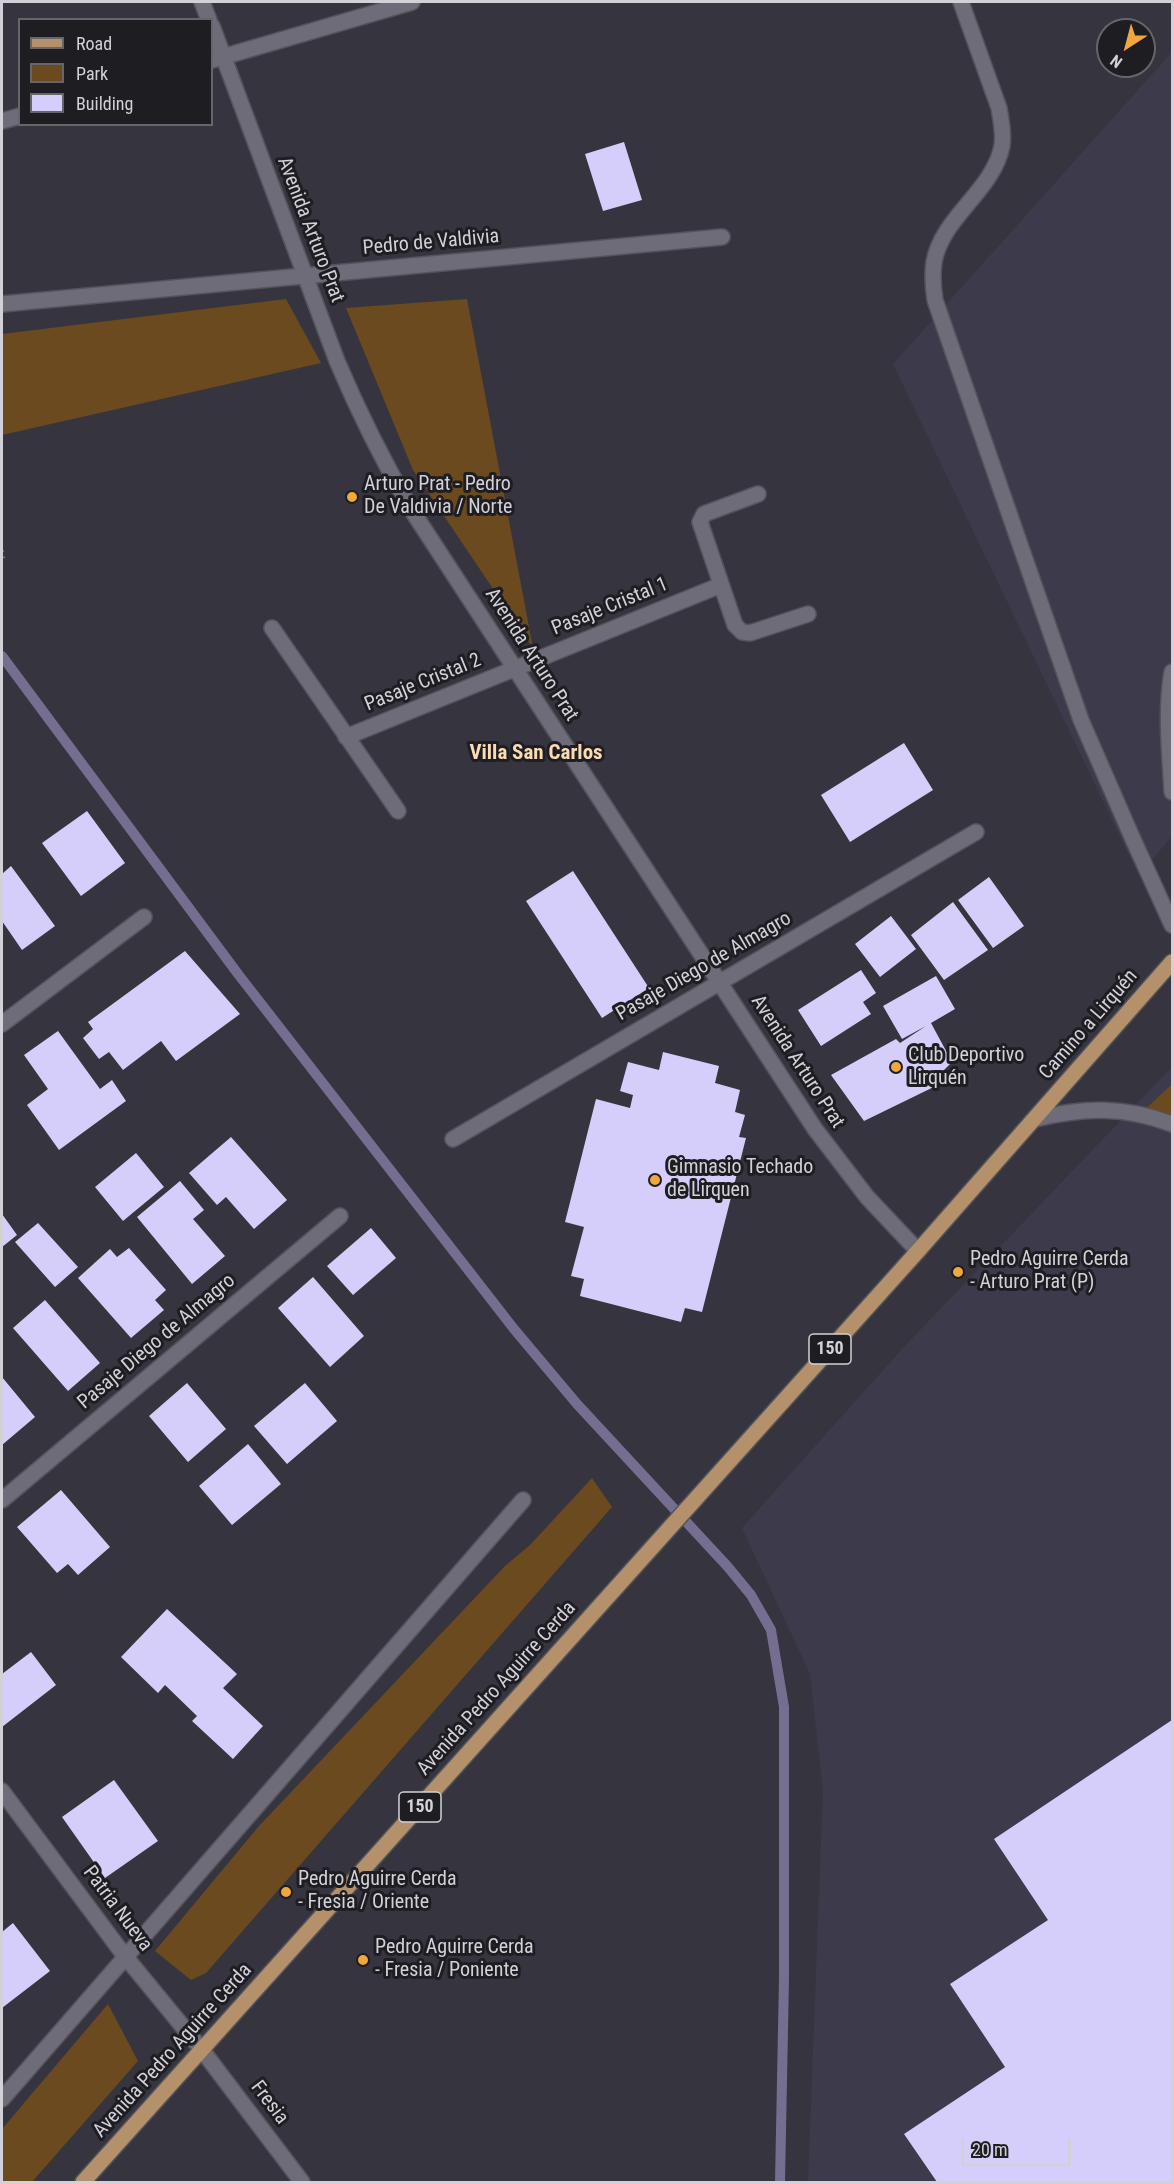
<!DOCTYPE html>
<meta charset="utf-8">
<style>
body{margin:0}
#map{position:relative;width:1174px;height:2184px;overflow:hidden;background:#36353f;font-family:"Roboto Condensed",sans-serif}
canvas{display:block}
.frame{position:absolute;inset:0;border:3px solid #d2d1d8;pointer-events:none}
.legend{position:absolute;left:18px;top:18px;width:195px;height:108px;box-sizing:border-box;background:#1e1d22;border:2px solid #66656b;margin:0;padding:8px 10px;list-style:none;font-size:18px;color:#d2d1d8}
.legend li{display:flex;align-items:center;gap:12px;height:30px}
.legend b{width:30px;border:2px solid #66656b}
.north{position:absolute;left:1096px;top:18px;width:60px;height:60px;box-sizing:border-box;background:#1e1d22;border:2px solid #66656b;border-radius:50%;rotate:216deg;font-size:16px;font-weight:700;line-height:24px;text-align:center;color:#d2d1d8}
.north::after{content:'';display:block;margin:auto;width:21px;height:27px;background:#efa73e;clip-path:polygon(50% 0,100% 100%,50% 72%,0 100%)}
.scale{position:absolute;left:961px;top:2139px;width:110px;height:27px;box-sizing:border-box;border:3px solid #d2d1d8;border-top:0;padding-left:8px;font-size:18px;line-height:21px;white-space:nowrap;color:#d2d1d8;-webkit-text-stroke:4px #1e1d22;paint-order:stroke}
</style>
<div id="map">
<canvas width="1174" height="2184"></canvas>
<div class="frame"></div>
<ul class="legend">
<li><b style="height:8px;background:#b4916a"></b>Road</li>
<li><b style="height:16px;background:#6a4a1e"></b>Park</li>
<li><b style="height:16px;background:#d5cefb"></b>Building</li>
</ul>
<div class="north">N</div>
<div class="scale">20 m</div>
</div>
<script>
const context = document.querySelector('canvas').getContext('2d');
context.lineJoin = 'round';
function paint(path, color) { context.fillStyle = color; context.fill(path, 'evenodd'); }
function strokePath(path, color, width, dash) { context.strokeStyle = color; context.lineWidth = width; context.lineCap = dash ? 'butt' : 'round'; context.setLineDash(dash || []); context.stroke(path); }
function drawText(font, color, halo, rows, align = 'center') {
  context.font = font + ' "Roboto Condensed",sans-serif'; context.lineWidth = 6; context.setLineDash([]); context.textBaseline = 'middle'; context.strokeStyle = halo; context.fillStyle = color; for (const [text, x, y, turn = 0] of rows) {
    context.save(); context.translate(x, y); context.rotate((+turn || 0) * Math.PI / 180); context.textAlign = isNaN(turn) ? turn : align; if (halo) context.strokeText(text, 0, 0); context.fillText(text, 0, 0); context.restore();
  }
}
paint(new Path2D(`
 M1172 52V836L1139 876 893 364Z
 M1172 1067V2182H808L823 1790 810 1674 742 1528 902 1349Z`), '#3d3a4b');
paint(new Path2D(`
 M286 299 321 363 2 435V334Z
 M467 299 533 648 413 470 346 308Z
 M1172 1084V1134L1137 1117Z
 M592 1478 612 1507 206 1973 191 1980 155 1951 259 1826 505 1566 530 1545Z
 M108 2004 138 2061 32 2182H2V2129Z`), '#6a4a1e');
strokePath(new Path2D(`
 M2 656 238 974 514 1329 577 1404 728 1567 751 1595 771 1630 784 1707V1978L780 2182`), '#766e91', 10);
paint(new Path2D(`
 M624 142 642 200 603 211 585 154Z
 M904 743 933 790 850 842 821 795Z
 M87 811 125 863 81 896 42 843Z
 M11 866 55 926 22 950 2 921V874Z
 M573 871 649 988 602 1018 526 901Z
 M989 877 1024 926 993 948 958 900Z
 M953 902 988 950 944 980 911 935Z
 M891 916 916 949 880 977 855 944Z
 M185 951 240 1014 176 1061 161 1041 123 1070 109 1052 99 1059 83 1038 93 1029 88 1022Z
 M861 970 876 993 863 1002 871 1014 821 1046 798 1010Z
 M936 976 955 1009 931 1023 952 1062 941 1073 946 1081 864 1121 831 1075 896 1039 900 1043 926 1026 902 1039 883 1006Z
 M58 1031 100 1089 112 1080 126 1101 59 1150 27 1105 48 1089 24 1055Z
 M663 1052 719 1066 715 1083 740 1090 735 1112 745 1115 739 1137 746 1138 702 1312 685 1308 681 1322 580 1296 584 1279 571 1276 584 1227 565 1222 596 1099 630 1108 633 1095 620 1091 628 1062 659 1070Z
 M231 1137 287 1200 254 1229 226 1197 217 1205 189 1173Z
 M136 1153 164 1187 123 1221 95 1187Z
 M180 1181 204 1210 193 1219 225 1256 192 1284 137 1217Z
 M2 1214 17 1235 2 1247Z
 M38 1223 78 1267 55 1287 15 1242Z
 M371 1228 396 1258 353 1295 327 1266Z
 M129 1248 166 1290 155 1300 164 1310 131 1338 78 1278 110 1249 117 1257Z
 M313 1277 364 1336 330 1367 278 1308Z
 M45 1300 100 1363 68 1391 13 1328Z
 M2 1377 35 1417 2 1445Z
 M187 1383 226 1429 188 1462 149 1416Z
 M305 1383 337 1421 287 1464 254 1426Z
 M248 1444 281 1484 232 1525 199 1486Z
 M61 1490 110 1547 78 1575 68 1564 57 1573 17 1527Z
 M167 1609 237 1674 223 1688 263 1726 233 1759 192 1721 197 1716 165 1685 158 1693 121 1657Z
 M31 1652 56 1685 2 1727V1674Z
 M1172 1720V2182H937L904 2134 1005 2067 950 1984 1048 1920 994 1839Z
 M114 1780 158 1841 105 1878 62 1817Z
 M13 1923 50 1971 2 2008V1932Z`), '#d5cefb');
const service = new Path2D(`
 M961 2 999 108C1001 121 1004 133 1002 146 993 191 942 217 934 262 932 275 933 287 935 300L1081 720 1132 837 1172 925
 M1172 672C1165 712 1170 753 1172 792
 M1035 1119C1084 1107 1124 1106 1172 1124`);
const minor = new Path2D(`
 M202 2 209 20
 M212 26 337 361C359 413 383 461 411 509L815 1129 867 1197 918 1251
 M212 60 412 2
 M2 121 20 116
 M2 304 722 237
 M758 494 704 514 700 522 735 625 742 632 750 633 808 614
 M272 628 398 811
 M346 737 721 585
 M2 1024 144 917
 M453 1139 976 832
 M2 1500 340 1216
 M2 1791 124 1955 202 2050 302 2182
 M2 2099 523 1500`);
const primary = new Path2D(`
 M83 2182 918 1251 1172 962`);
strokePath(service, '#54525b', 18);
strokePath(minor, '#54525b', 18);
strokePath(primary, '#54525b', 18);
strokePath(new Path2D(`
 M2 551 4 555 2 561`), '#717079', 4, [1.5, 4.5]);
strokePath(service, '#6d6c78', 15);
strokePath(minor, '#6d6c78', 15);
strokePath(primary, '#b4916a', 15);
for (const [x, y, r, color] of [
 [352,497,6,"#efa73e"],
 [896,1067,6,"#efa73e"],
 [655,1180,6,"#efa73e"],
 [958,1272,6,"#efa73e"],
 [286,1892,6,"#efa73e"],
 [363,1960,6,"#efa73e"]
]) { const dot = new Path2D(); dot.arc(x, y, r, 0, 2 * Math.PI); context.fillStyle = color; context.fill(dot); strokePath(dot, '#1e1d22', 2); }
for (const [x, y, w] of [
 [830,1349,42],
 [420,1807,42]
]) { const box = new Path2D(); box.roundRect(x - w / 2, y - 15, w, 30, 4.5); context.fillStyle = '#1e1d22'; context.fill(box); strokePath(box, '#d2d1d8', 1.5); }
drawText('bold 18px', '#d2d1d8', null, [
 ["150",830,1349],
 ["150",420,1807]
]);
drawText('20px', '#d2d1d8', '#1e1d22', [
 ["Avenida Arturo Prat",310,230,69],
 ["Pedro de Valdivia",431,243,-5],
 ["Pasaje Cristal 1",610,607,-22],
 ["Avenida Arturo Prat",531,655,57],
 ["Pasaje Cristal 2",423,683,-22],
 ["Pasaje Diego de Almagro",704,967,-30],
 ["Camino a Lirquén",1089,1025,-49],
 ["Avenida Arturo Prat",797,1062,57],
 ["Pasaje Diego de Almagro",157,1342,-40],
 ["Avenida Pedro Aguirre Cerda",497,1689,-48],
 ["Patria Nueva",117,1909,53],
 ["Avenida Pedro Aguirre Cerda",173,2051,-48],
 ["Fresia",269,2103,53]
]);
drawText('20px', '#d2d1d8', '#1e1d22', [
 ["Arturo Prat - Pedro",364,485],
 ["De Valdivia / Norte",364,508],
 ["Club Deportivo",908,1056],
 ["Lirquén",908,1079],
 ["Gimnasio Techado",667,1168],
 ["de Lirquen",667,1191],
 ["Pedro Aguirre Cerda",970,1260],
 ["- Arturo Prat (P)",970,1283],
 ["Pedro Aguirre Cerda",298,1880],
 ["- Fresia / Oriente",298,1903],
 ["Pedro Aguirre Cerda",375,1948],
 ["- Fresia / Poniente",375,1971]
], 'left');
drawText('bold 21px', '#fadbb6', '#1e1d22', [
 ["Villa San Carlos",536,754]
]);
</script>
